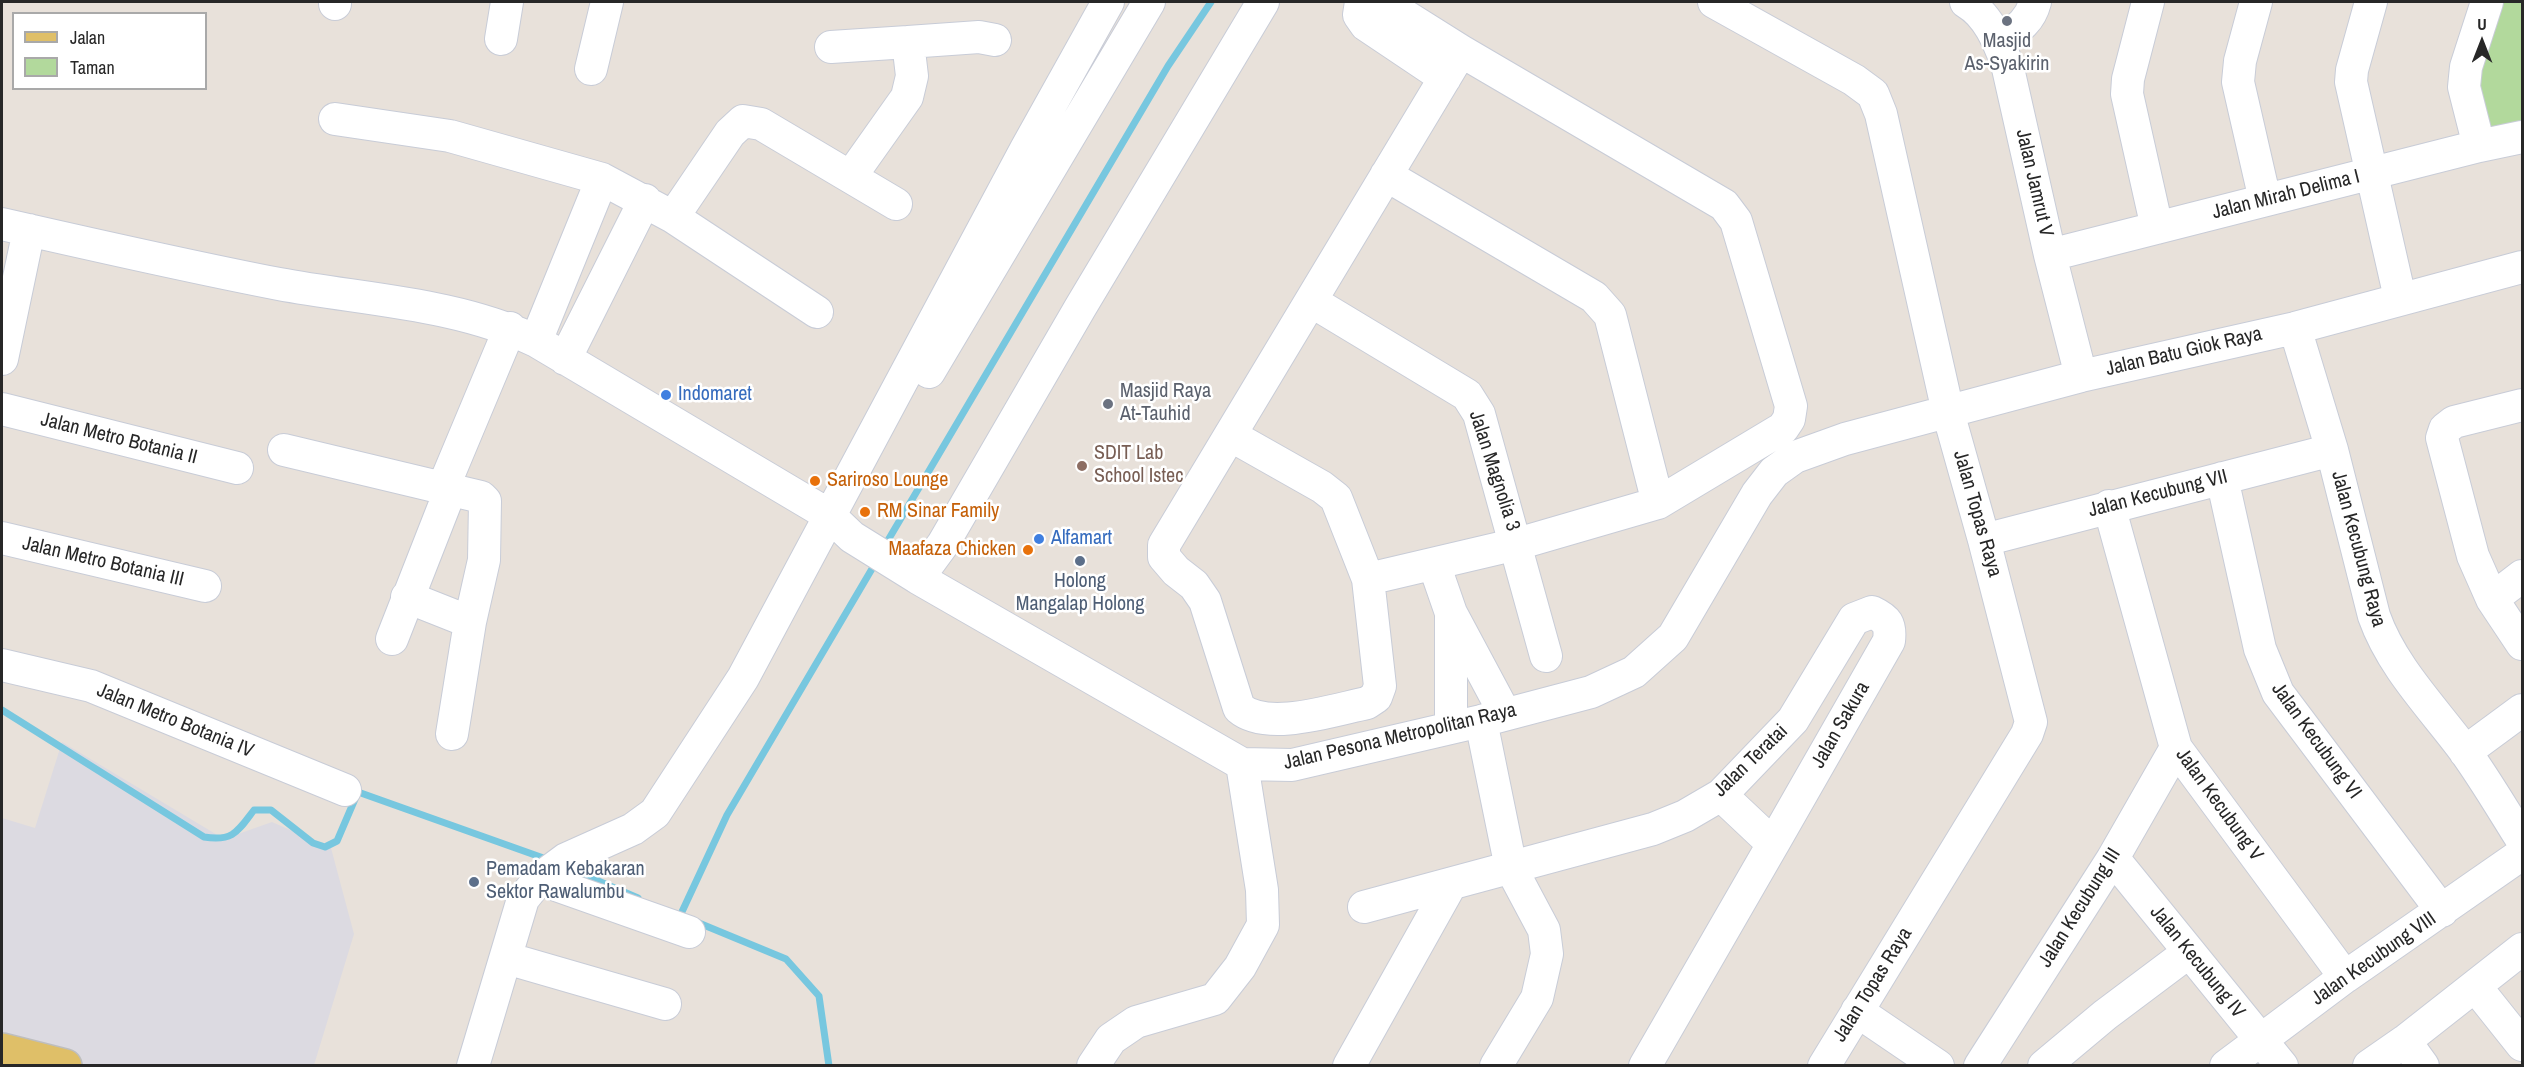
<!DOCTYPE html>
<style>
body{margin:0}
#map{position:relative;width:2524px;height:1067px;overflow:hidden;background:#e8e1da;font-family:"Archivo Narrow",sans-serif}
canvas{display:block}
.frame{position:absolute;inset:0;border:3px solid #272727;pointer-events:none}
.legend{position:absolute;left:12px;top:12px;width:195px;height:78px;box-sizing:border-box;background:#fff;border:2px solid #a9a9a9;margin:0;padding:8px 10px;list-style:none;font-size:18px;color:#272727}
.legend li{display:flex;align-items:center;gap:12px;height:30px}
.legend b{width:30px;border:2px solid #a9a9a9}
.north{position:absolute;left:2452px;top:12px;width:60px;height:60px;-webkit-text-stroke:4px #fff;paint-order:stroke;rotate:0deg;font-size:16px;font-weight:700;line-height:24px;text-align:center;color:#272727}
.north::after{content:'';display:block;margin:auto;width:21px;height:27px;background:#272727;clip-path:polygon(50% 0,100% 100%,50% 72%,0 100%)}
</style>
<div id="map">
<canvas width="2524" height="1067"></canvas>
<div class="frame"></div>
<ul class="legend">
<li><b style="height:8px;background:#dfbf68"></b>Jalan</li>
<li><b style="height:16px;background:#b2d99c"></b>Taman</li>
</ul>
<div class="north">U</div>
</div>
<script>
const context = document.querySelector('canvas').getContext('2d');
context.lineJoin = 'round';
function paint(path, color) { context.fillStyle = color; context.fill(path, 'evenodd'); }
function strokePath(path, color, width, dash) { context.strokeStyle = color; context.lineWidth = width; context.lineCap = dash ? 'butt' : 'round'; context.setLineDash(dash || []); context.stroke(path); }
function drawText(font, color, halo, rows, align = 'center') {
  context.font = font + ' "Archivo Narrow",sans-serif'; context.lineWidth = 5; context.setLineDash([]); context.textBaseline = 'middle'; context.strokeStyle = halo; context.fillStyle = color; for (const [text, x, y, turn = 0] of rows) {
    context.save(); context.translate(x, y); context.rotate((+turn || 0) * Math.PI / 180); context.textAlign = isNaN(turn) ? turn : align; if (halo) context.strokeText(text, 0, 0); context.fillText(text, 0, 0); context.restore();
  }
}
paint(new Path2D(`
 M62 742 224 839 272 822 331 848 354 934 314 1065H2V818L35 828Z`), '#dcdae1');
paint(new Path2D(`
 M2487 2H2522V137L2479 146 2466 67Z`), '#b2d99c');
strokePath(new Path2D(`
 M884 547 1168 66 1211 2
 M2 710 204 837C233 842 238 831 254 810H271L313 843 325 847 337 841 358 792 549 860
 M568 868 638 898
 M676 914 680 916 727 815 876 562
 M694 921 786 959 819 996 829 1066`), '#77c7df', 7);
const minor = new Path2D(`
 M1361 2 1359 15 1366 25 1445 78
 M1714 2 1854 80 1873 94 1881 114 1948 412 1984 540 2031 722 2027 734 1824 1066
 M1966 2C1988 15 1998 40 2007 64L2050 255 2081 376
 M2148 2 2128 79 2127 94 2157 228
 M2256 2 2240 61 2238 82 2265 200
 M2371 2 2352 70 2351 82 2400 298
 M335 4V2
 M501 39 507 2
 M908 42 979 37 995 40
 M1999 42C2016 30 2030 22 2035 2
 M831 47 908 42 912 76 907 97 851 176
 M591 69 607 2
 M335 119 450 136 602 179 673 217 817 312
 M2479 146 2464 87 2466 67 2487 2
 M1386 175 1594 297 1610 315 1658 503
 M673 217 730 133 743 121 761 124 896 204
 M2 224C94 245 186 266 279 284 365 300 456 303 536 341L829 515 852 537 918 578 1242 764 1292 765 1481 721 1591 692 1634 672 1673 637 1757 494 1774 472 1795 457 1845 439 2081 376 2295 328 2522 267
 M2050 255 2479 146 2522 137
 M1311 301 1467 395 1479 414 1546 656
 M2295 328 2332 450 2374 616C2392 667 2432 707 2464 750 2485 779 2503 810 2522 840
 M536 341 602 179
 M2 359 29 230
 M565 359 645 200
 M929 372 1149 2
 M2522 405 2454 422 2445 429 2442 438 2473 556 2492 599 2522 644
 M2 409 237 468
 M1230 435 1322 487 1336 498 1368 579 1380 686 1376 697 1367 703C1333 710 1267 732 1239 708L1205 601 1194 585 1176 571 1164 557V545L1461 51
 M284 450 443 488
 M2222 478 2260 649 2278 693 2442 911
 M2109 506 2176 748 2345 977
 M2 538 205 586
 M1984 540 2332 450
 M1434 564 1451 613 1505 714
 M918 578 943 544 1080 308 1263 2
 M1368 579 1517 544 1658 503 1783 428 1789 419 1791 406 1736 221 1724 205 1461 51 1383 2
 M407 597 470 622
 M2492 599 2522 576
 M1451 617V727
 M392 639 450 491
 M2 665 91 686 345 790
 M1481 721 1511 868 1544 930 1547 954 1537 998 1496 1066
 M452 734 470 622 484 560 485 501 481 497 443 488 510 328
 M2465 752 2522 710
 M2113 858 2282 1066
 M539 879 689 932
 M1364 907 1653 829 1685 816 1721 795 1793 720 1854 619 1872 612C1887 619 1891 624 1889 641L1773 844 1721 795
 M506 958 665 1004
 M2475 986 2522 1045
 M1857 1011 1938 1066
 M2405 1041 2423 1066
 M473 1066 523 899 539 879 566 859 633 829 655 813 743 678 1026 149 1108 2
 M1093 1066 1111 1039 1136 1022 1215 999 1240 967 1263 925 1262 890 1242 764
 M1349 1066 1451 884
 M1645 1066 1773 844
 M1980 1066 2113 858 2176 748
 M2044 1066 2105 1015 2189 952
 M2226 1066 2345 977 2522 854
 M2369 1066 2405 1041 2522 949`);
const major = new Path2D(`
 M2 1050 65 1066`);
strokePath(minor, '#c8ccd7', 34);
strokePath(major, '#bebebe', 36);
strokePath(minor, '#fff', 32);
strokePath(major, '#dfbf68', 33);
for (const [x, y, r, color] of [
 [2007,21,6,"#6b7280"],
 [666,395,6,"#3f7fe0"],
 [1108,404,6,"#6b7280"],
 [1082,466,6,"#8d6e63"],
 [815,481,6,"#e8710a"],
 [865,512,6,"#e8710a"],
 [1039,539,6,"#3f7fe0"],
 [1028,550,6,"#e8710a"],
 [1080,561,6,"#5c6f8a"],
 [474,882,6,"#5c6f8a"]
]) { const dot = new Path2D(); dot.arc(x, y, r, 0, 2 * Math.PI); context.fillStyle = color; context.fill(dot); strokePath(dot, '#fff', 2); }
drawText('20px', '#5b616d', '#fff', [
 ["Masjid",2007,42],
 ["As-Syakirin",2007,65],
 ["Masjid Raya",1120,392,"left"],
 ["At-Tauhid",1120,415,"left"]
]);
drawText('20px', '#272727', '#fff', [
 ["Jalan Jamrut V",2034,183,77],
 ["Jalan Mirah Delima I",2286,195,-14],
 ["Jalan Batu Giok Raya",2184,352,-13],
 ["Jalan Metro Botania II",119,439,14],
 ["Jalan Magnolia 3",1494,471,72],
 ["Jalan Kecubung VII",2158,494,-14],
 ["Jalan Topas Raya",1977,514,74],
 ["Jalan Kecubung Raya",2358,549,75],
 ["Jalan Metro Botania III",103,562,13],
 ["Jalan Metro Botania IV",175,721,22],
 ["Jalan Sakura",1841,725,-60],
 ["Jalan Pesona Metropolitan Raya",1400,737,-13],
 ["Jalan Kecubung VI",2316,741,54],
 ["Jalan Teratai",1751,761,-44],
 ["Jalan Kecubung V",2219,805,54],
 ["Jalan Kecubung III",2080,908,-58],
 ["Jalan Kecubung VIII",2374,959,-35],
 ["Jalan Kecubung IV",2197,962,51],
 ["Jalan Topas Raya",1873,985,-58]
]);
drawText('20px', '#366cbe', '#fff', [
 ["Indomaret",678,395],
 ["Alfamart",1051,539]
], 'left');
drawText('20px', '#785e54', '#fff', [
 ["SDIT Lab",1094,454],
 ["School Istec",1094,477]
], 'left');
drawText('20px', '#c56008', '#fff', [
 ["Sariroso Lounge",827,481],
 ["RM Sinar Family",877,512],
 ["Maafaza Chicken",1016,550,"right"]
], 'left');
drawText('20px', '#4e5e75', '#fff', [
 ["Holong",1080,582],
 ["Mangalap Holong",1080,605],
 ["Pemadam Kebakaran",486,870,"left"],
 ["Sektor Rawalumbu",486,893,"left"]
]);
</script>
